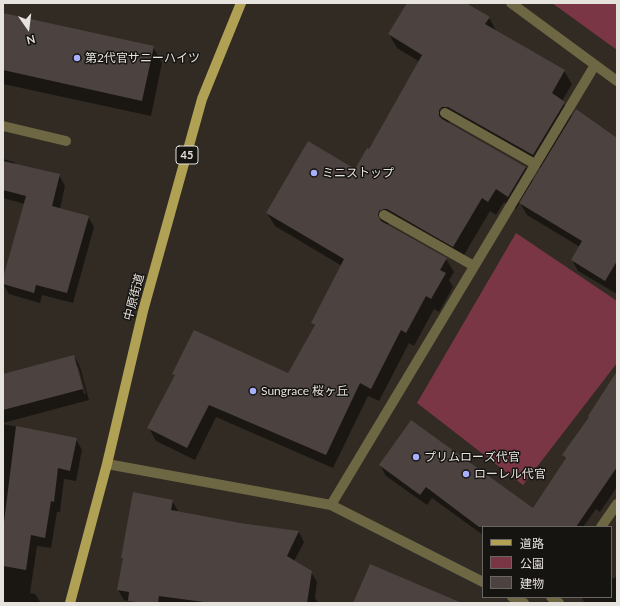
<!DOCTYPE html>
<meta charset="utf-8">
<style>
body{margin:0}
#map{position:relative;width:620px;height:606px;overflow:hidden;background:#312b24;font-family:Lato,"Noto Sans JP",sans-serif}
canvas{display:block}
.frame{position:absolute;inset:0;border:4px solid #e6e2de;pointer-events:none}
.legend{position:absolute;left:482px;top:526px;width:130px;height:72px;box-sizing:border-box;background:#161411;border:1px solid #696663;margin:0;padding:5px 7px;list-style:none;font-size:12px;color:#e6e2de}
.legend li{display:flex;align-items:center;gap:8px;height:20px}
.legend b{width:20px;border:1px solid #696663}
.north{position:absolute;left:8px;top:8px;width:40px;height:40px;-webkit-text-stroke:3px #161411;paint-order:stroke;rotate:166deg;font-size:11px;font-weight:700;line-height:16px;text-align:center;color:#e6e2de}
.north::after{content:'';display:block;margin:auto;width:14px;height:18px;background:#e6e2de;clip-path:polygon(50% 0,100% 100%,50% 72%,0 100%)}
</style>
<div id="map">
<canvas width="620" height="606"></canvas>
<div class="frame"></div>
<ul class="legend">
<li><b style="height:5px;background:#b0a154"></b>道路</li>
<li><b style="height:11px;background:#7a3645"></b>公園</li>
<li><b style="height:11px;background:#4c423f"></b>建物</li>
</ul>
<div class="north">N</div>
</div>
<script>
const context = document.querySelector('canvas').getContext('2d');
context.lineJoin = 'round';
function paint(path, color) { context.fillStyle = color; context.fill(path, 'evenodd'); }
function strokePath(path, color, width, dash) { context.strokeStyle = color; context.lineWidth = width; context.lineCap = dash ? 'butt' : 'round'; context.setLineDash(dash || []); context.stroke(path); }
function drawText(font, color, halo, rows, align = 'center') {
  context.font = font + ' Lato,"Noto Sans JP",sans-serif'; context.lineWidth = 3; context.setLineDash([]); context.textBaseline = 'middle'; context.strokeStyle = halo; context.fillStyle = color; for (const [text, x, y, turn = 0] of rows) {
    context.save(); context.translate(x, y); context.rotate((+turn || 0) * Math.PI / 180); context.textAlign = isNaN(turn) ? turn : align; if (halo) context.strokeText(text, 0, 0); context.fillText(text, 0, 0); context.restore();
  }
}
paint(new Path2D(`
 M552 3H617V50Z
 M516 233 617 301V363L523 485 417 403Z`), '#7a3645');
paint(new Path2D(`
 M408 3H464L489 17 496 31 564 71 572 84 562 101 573 117 617 139V294L578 271 572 260 580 247 527 215 520 203 516 209 504 202 496 215 490 211 461 260 392 222 386 225 446 259 454 272 449 280 453 287 439 312 434 309 414 346 409 343 379 401 368 396 333 468 216 417 195 460 156 441 149 428 175 376 174 374H289L315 327 312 323 342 266 275 226 267 213 355 171 370 150 420 62 397 48 389 34ZM453 120 457 121 542 169 534 181 526 167 447 123Z
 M3 14 153 47 162 63 151 116 3 84Z
 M3 159 14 162 16 165 59 175 65 186 60 209 88 217 94 227 73 303 42 295 40 303 9 294 3 284 25 204 3 198Z
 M74 356 80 367 89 400 3 423V375ZM76 366H78L86 394H84Z
 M617 379V487L600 512 596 509 583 527H483V535L432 498 427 505 386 476 380 465 533 510 566 460 563 455Z
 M3 424 76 439 82 450 76 481 64 479 60 512H57L51 548 37 546 30 593 35 594 41 603H3Z
 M172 501 178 511V512L240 524 299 532 304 542 294 561 311 572 317 582 315 598 318 603H130L129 601 124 600 118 590 124 560 122 557Z
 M617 575V603H585L581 597H611V577L614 579Z`), '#0007');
paint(new Path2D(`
 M407 3H466L490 17 485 24 565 70 552 93 565 102 533 155 448 107H442L439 110V116L442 119 526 167 508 197 496 189 488 202 482 198 453 247 387 209H384L379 211 378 215 381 221 447 258 440 270 446 273 431 299 426 296 406 333 401 330 371 389 360 383 326 455 209 405 187 448 147 428 175 375 172 374 194 330 288 373 315 325 311 323 344 259 266 213 308 141 355 169 367 148 369 149 422 55 388 34Z
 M3 13 154 46 142 101 3 70Z
 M576 109 617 138V261L605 281 571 260 582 241 519 203Z
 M3 161 60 174 52 206 89 216 67 293 36 285 34 293 3 284V278L26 196 3 190Z
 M74 355 83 389 3 410V374Z
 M617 371V467L576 527H479L426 487 420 495 379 465 411 420 533 508 566 458 562 455 589 417 588 416Z
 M16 426 77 438 70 471 58 468 54 502 51 501 45 538 31 535 26 570 3 566V530Z
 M133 492 173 500 171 510 240 523 299 531 287 556 312 571 307 603H211L159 596 158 603H142L128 601 129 592 117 590 123 558H121Z
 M370 564 462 603H353Z`), '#4c423f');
strokePath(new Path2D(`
 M511 3 617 81
 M445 113 535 164
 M3 126 66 141
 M384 215 474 266
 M107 464 331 505 483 582
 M331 505 595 65
 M601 527 617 504
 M512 597 524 603
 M551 597 559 603`), '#6e6744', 10);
strokePath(new Path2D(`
 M70 603 107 464 143 311 202 99 241 3`), '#b0a154', 10);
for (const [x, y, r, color] of [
 [77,58,4,"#a8b0fc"],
 [314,173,4,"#a8b0fc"],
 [253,391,4,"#a8b0fc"],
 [416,457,4,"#a8b0fc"],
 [466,474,4,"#a8b0fc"]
]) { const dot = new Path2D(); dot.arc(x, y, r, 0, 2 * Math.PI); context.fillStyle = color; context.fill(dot); strokePath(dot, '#161411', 1.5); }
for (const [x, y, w] of [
 [187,155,22]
]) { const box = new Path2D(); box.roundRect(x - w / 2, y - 9, w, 18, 3); context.fillStyle = '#161411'; context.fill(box); strokePath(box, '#e6e2de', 1); }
drawText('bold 11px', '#e6e2de', null, [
 ["45",187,155]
]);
drawText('12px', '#e6e2de', '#161411', [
 ["第2代官サニーハイツ",85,58],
 ["ミニストップ",322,173],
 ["Sungrace 桜ヶ丘",261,391],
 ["プリムローズ代官",424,457],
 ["ローレル代官",474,474]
], 'left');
drawText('12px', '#e6e2de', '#161411', [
 ["中原街道",134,297,-75]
]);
</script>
